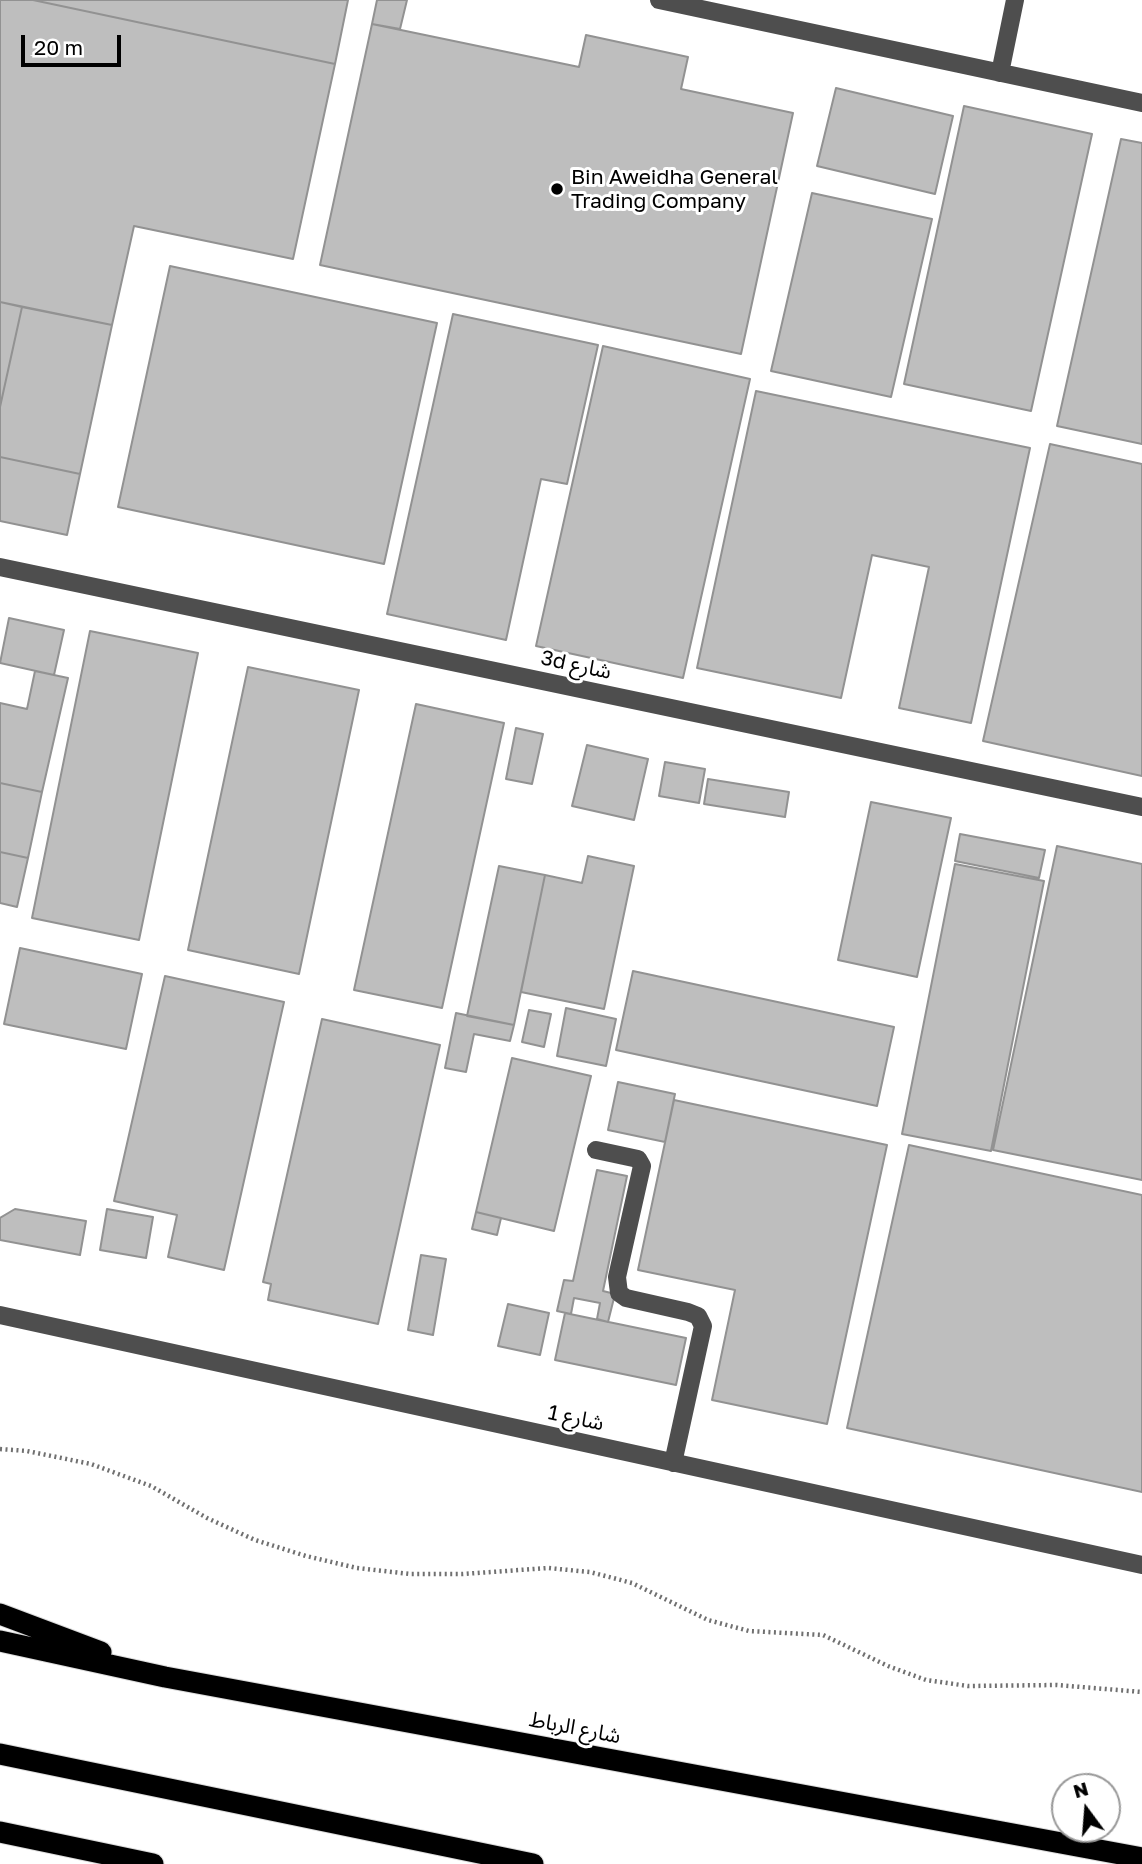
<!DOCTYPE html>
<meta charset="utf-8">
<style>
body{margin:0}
#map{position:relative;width:1142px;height:1864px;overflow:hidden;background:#fff;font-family:"Golos Text",sans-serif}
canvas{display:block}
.north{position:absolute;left:1051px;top:1773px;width:70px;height:70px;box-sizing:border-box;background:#fff;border:2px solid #999;border-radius:50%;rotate:344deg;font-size:19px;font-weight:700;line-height:28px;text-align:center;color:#000}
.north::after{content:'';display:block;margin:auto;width:24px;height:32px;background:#000;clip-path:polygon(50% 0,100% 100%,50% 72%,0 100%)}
.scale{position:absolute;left:21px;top:35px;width:100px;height:32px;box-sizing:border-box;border:4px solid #000;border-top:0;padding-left:9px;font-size:21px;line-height:24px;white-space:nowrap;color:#000;-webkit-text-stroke:5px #fff;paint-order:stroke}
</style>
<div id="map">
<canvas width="1142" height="1864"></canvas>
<div class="north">N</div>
<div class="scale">20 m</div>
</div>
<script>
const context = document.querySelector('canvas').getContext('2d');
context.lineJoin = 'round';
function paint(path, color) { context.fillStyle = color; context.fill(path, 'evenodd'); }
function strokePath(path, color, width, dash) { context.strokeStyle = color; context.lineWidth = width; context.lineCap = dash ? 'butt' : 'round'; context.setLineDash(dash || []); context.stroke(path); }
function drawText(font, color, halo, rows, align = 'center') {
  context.font = font + ' "Golos Text","Noto Sans Arabic",sans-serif'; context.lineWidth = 6; context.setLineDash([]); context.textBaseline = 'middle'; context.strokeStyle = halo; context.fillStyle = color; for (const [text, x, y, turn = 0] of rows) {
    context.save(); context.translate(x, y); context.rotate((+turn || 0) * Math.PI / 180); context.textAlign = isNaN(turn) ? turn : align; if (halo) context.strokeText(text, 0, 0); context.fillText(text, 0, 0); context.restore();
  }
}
const building = new Path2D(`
 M0 0H33L335 64 293 259 134 226 112 325 0 302Z
 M33 0H348L335 64Z
 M377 0H407L400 29 372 24Z
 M372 24 579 67 586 35 688 57 681 89 793 113 741 354 320 265Z
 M836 88 953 116 935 194 817 166Z
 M964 106 1092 134 1031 411 904 384Z
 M1121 139 1142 143V444L1057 426Z
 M812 193 932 219 891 397 771 371Z
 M170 266 437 323 384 564 118 507Z
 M0 302 22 307 0 407Z
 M22 307 112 325 80 474 0 457V407Z
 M453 314 598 345 567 484 541 479 506 640 387 614Z
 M603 346 750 379 683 678 536 646Z
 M756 391 1030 448 971 723 899 708 929 567 872 555 841 698 697 668Z
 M1050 444 1142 464V776L983 741Z
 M0 457 80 474 67 535 0 521Z
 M9 618 64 630 54 675 0 663Z
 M90 631 198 653 139 940 32 918Z
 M248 667 359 690 299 974 188 950Z
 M35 671 68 678 42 792 0 783V703L27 709Z
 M416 704 504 723 442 1008 354 990Z
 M516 728 543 734 532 784 506 779Z
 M587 745 648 759 634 820 572 806Z
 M665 762 705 769 699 803 659 796Z
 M708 779 789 792 785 817 704 804Z
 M0 783 42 792 28 858 0 852Z
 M871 802 951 818 917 977 838 960Z
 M960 834 1045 850 1039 878 955 861Z
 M1057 846 1142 864V1180L993 1150Z
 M0 852 28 858 17 907 0 903Z
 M588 856 634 866 604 1009 521 992 545 875 582 883Z
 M955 864 1044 881 991 1151 902 1134Z
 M499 866 545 875 514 1025 467 1016Z
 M20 948 142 974 126 1049 4 1024Z
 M633 971 894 1027 877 1106 616 1050Z
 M165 976 284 1002 224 1270 168 1257 177 1215 114 1201Z
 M566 1008 616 1019 606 1066 557 1056Z
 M529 1010 551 1014 544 1047 522 1042Z
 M456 1013 514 1025 510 1041 474 1034 466 1072 445 1068Z
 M322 1019 440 1045 378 1324 268 1300 271 1284 263 1282Z
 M512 1058 591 1076 554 1231 476 1212Z
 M618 1082 675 1094 665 1142 608 1130Z
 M674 1100 887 1145 827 1424 712 1400 735 1290 638 1270Z
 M909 1145 1142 1195V1492L847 1428Z
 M597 1170 627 1176 603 1291 615 1294 608 1322 597 1319 600 1303 574 1298 571 1314 557 1311 564 1280 573 1281Z
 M15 1209 86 1221 80 1255 0 1240V1218Z
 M107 1209 153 1217 146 1258 100 1250Z
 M476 1212 501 1218 497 1235 472 1229Z
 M421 1255 446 1259 433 1335 408 1330Z
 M508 1304 549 1313 540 1355 498 1346Z
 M565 1313 686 1338 676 1385 555 1360Z`);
paint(building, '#bebebe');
strokePath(building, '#929292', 2);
const highway = new Path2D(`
 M0 1614 101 1652
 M0 1641 165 1677 1142 1858
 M0 1754 533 1864
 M0 1832 153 1864`);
strokePath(highway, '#dbdbdb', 23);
strokePath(new Path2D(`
 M0 1449 27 1451 91 1464 151 1486 207 1518 255 1540 306 1556 357 1568 410 1574H463L548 1568 590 1572 632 1583 708 1620 749 1631 823 1635 888 1666 926 1680 968 1686 1057 1685 1142 1692`), '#707070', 4.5, [2, 3.5]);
strokePath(new Path2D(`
 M659 0 1142 103
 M1000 73 1015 0
 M0 567 1142 807
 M596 1150 638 1159 642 1166 617 1277 619 1293 626 1298 688 1312 698 1316 703 1326 673 1463
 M0 1315 1142 1565`), '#4e4e4e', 18);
strokePath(highway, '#000', 21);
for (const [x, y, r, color] of [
 [557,189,7,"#000"]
]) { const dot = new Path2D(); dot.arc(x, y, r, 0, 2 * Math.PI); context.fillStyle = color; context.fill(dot); strokePath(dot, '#fff', 2.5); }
drawText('21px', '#000', '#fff', [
 ["Bin Aweidha General",571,177],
 ["Trading Company",571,201]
], 'left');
drawText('21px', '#000', '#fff', [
 ["3d شارع",576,665,12],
 ["شارع 1",576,1418,12],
 ["شارع الرباط",575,1728,11]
]);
</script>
